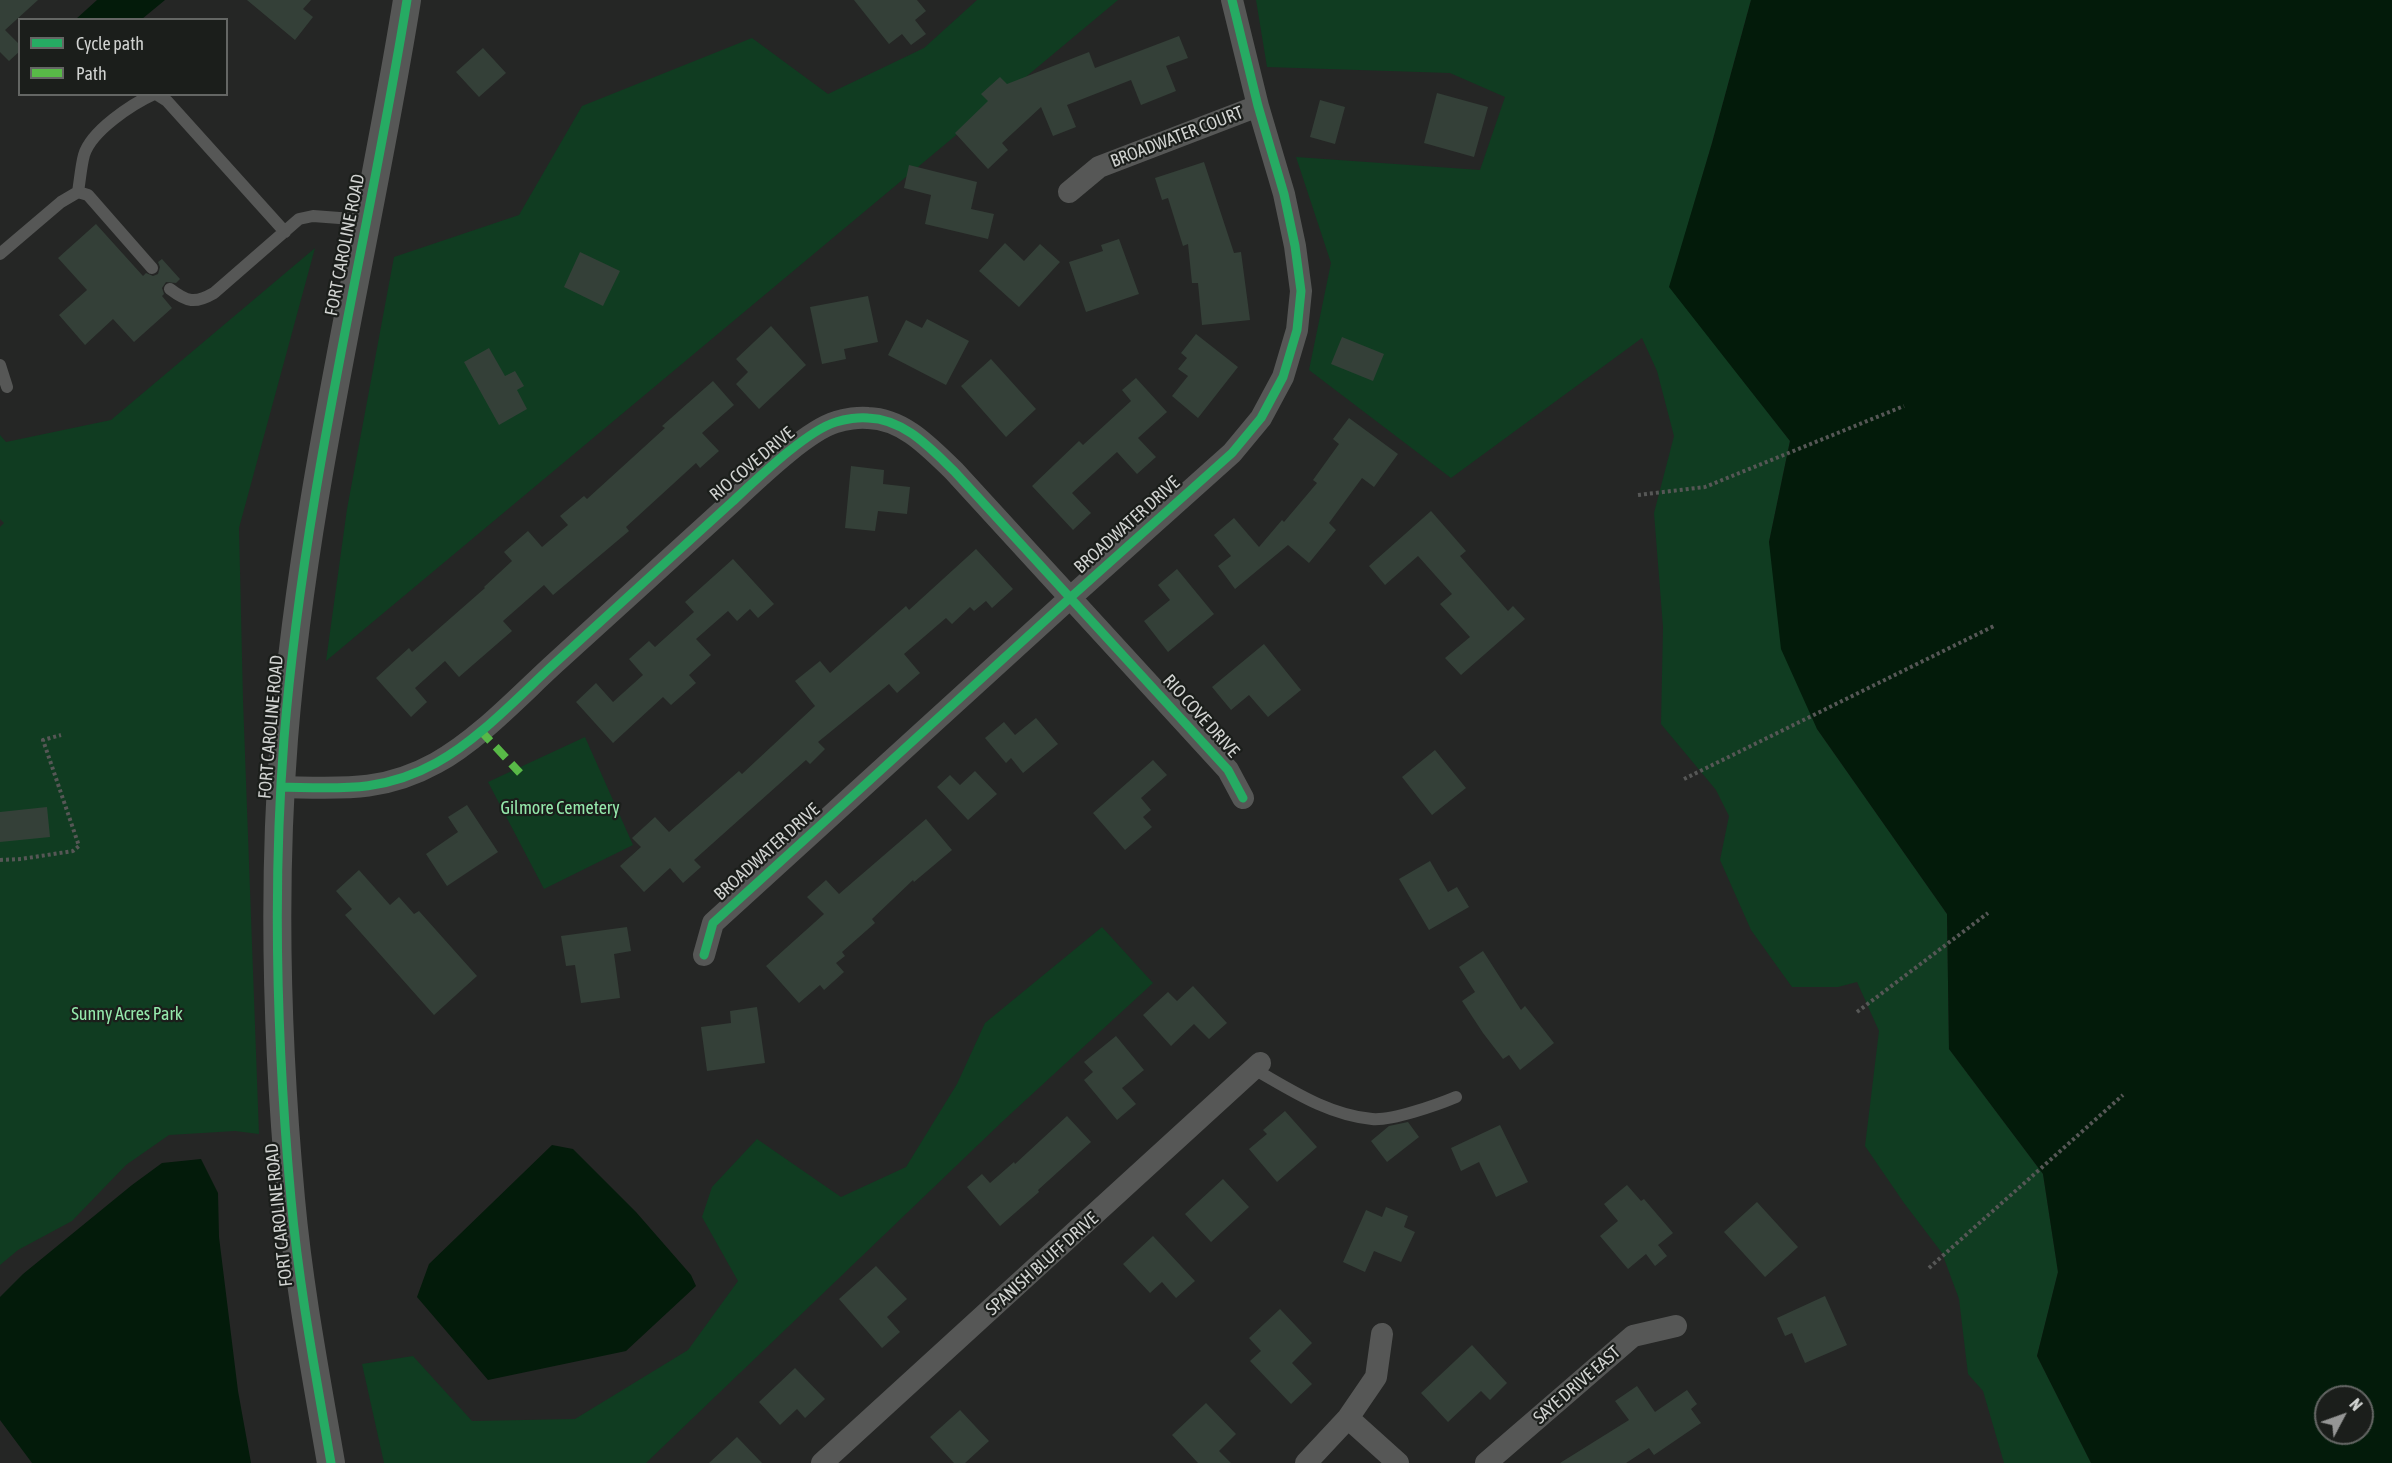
<!DOCTYPE html>
<style>
body{margin:0}
#map{position:relative;width:2392px;height:1463px;overflow:hidden;background:#252625;font-family:"Asap Condensed",sans-serif}
canvas{display:block}
.legend{position:absolute;left:18px;top:18px;width:210px;height:78px;box-sizing:border-box;background:#1b1e1b;border:2px solid #646664;margin:0;padding:8px 10px;list-style:none;font-size:18px;color:#d1d3d1}
.legend li{display:flex;align-items:center;gap:12px;height:30px}
.legend b{width:30px;border:2px solid #646664}
.north{position:absolute;left:2314px;top:1385px;width:60px;height:60px;box-sizing:border-box;background:#1b1e1b;border:2px solid #646664;border-radius:50%;rotate:49deg;font-size:16px;font-weight:700;line-height:24px;text-align:center;color:#d1d3d1}
.north::after{content:'';display:block;margin:auto;width:21px;height:27px;background:#959695;clip-path:polygon(50% 0,100% 100%,50% 72%,0 100%)}
</style>
<div id="map">
<canvas width="2392" height="1463"></canvas>
<ul class="legend">
<li><b style="height:8px;background:#26ab63"></b>Cycle path</li>
<li><b style="height:8px;background:#58b947"></b>Path</li>
</ul>
<div class="north">N</div>
</div>
<script>
const context = document.querySelector('canvas').getContext('2d');
context.lineJoin = 'round';
function paint(path, color) { context.fillStyle = color; context.fill(path, 'evenodd'); }
function strokePath(path, color, width, dash) { context.strokeStyle = color; context.lineWidth = width; context.lineCap = dash ? 'butt' : 'round'; context.setLineDash(dash || []); context.stroke(path); }
function drawText(font, color, halo, rows, align = 'center') {
  context.font = font + ' "Asap Condensed",sans-serif'; context.lineWidth = 4.5; context.setLineDash([]); context.textBaseline = 'middle'; context.strokeStyle = halo; context.fillStyle = color; for (const [text, x, y, turn = 0] of rows) {
    context.save(); context.translate(x, y); context.rotate((+turn || 0) * Math.PI / 180); context.textAlign = isNaN(turn) ? turn : align; if (halo) context.strokeText(text, 0, 0); context.fillText(text, 0, 0); context.restore();
  }
}
paint(new Path2D(`
 M977 0H1118L326 661 347 509 394 257 519 215 582 106 752 38 828 94 924 48Z
 M1256 0H1751L1712 143 1670 287 1790 441 1769 542 1817 729 1947 914 1949 1049 2043 1174 2058 1272 2037 1356 2091 1463H2004L1983 1391 1968 1374 1959 1299 1942 1253 1904 1203 1865 1146 1879 1031 1857 982 1838 987H1792L1751 930 1720 860 1729 816 1716 790 1661 724 1663 627 1654 513 1674 436 1657 371 1642 338 1451 478 1309 370 1331 263 1296 157 1480 170 1505 97 1450 73 1267 67Z
 M315 248 239 528 243 700 259 1134 235 1131 169 1135 126 1165 72 1221 18 1250 0 1265V527L4 523 0 519V435L6 442 111 420Z
 M585 737 633 845 544 889 488 782Z
 M1102 927 1153 983 1004 1120 646 1463H384L362 1364 413 1356 472 1421 575 1419 688 1350 738 1281 702 1217 712 1187 757 1139 841 1197 906 1167 957 1084 985 1023Z`), '#103c21');
paint(new Path2D(`
 M97 0H165L142 19H76Z
 M1751 0H2392V1463H2091L2037 1356 2058 1272 2043 1174 1949 1049 1947 914 1817 729 1781 649 1769 542 1790 441 1669 287 1712 143ZM2326 1397H2362V1433H2326Z
 M552 1145 573 1149 636 1212 691 1275 696 1286 626 1351 488 1380 417 1297 429 1264Z
 M201 1159 218 1193 219 1237 238 1391 251 1463H32L0 1420V1297L23 1274 132 1185 162 1163Z`), '#031b0a');
paint(new Path2D(`
 M0 0H38L5 30 20 45V51L9 61 0 52Z
 M247 0H311L303 9 313 17 295 40Z
 M854 0H917L926 11 915 20 926 34 911 45 902 34 889 44Z
 M1179 36 1188 58 1166 66 1176 91 1141 105 1131 80 1067 105 1076 127 1053 136 1041 107 1002 143 1008 150 988 169 955 133 988 101 981 94 1000 77 1007 84 1089 52 1095 68Z
 M483 48 506 73 479 97 456 72Z
 M1437 93 1488 107 1474 157 1424 143Z
 M1320 100 1345 107 1335 144 1310 137Z
 M1204 162 1234 253 1241 252 1250 320 1202 325 1198 283H1192L1188 244 1183 246 1168 198 1162 200 1155 178Z
 M909 165 977 182 971 209 994 214 988 239 925 224 931 195 904 188Z
 M96 224 143 276 146 273 153 276 158 274 160 267 158 262 162 259 180 279 176 283 166 282 162 288 164 294 162 296 172 308 134 342 113 319 85 345 59 315 87 290 58 258Z
 M1119 239 1139 294 1086 312 1069 262 1103 251 1101 245Z
 M1005 243 1024 261 1040 244 1060 262 1019 307 979 271Z
 M580 252 620 271 603 306 564 287Z
 M868 296 878 342 844 349 846 359 822 364 810 307Z
 M927 319 969 341 946 385 888 355 906 320 922 328Z
 M771 326 806 365 759 409 736 384 748 372 736 359Z
 M1196 334 1238 367 1198 418 1172 396 1188 376 1178 369 1187 358 1181 353Z
 M1342 337 1384 354 1373 381 1331 364Z
 M489 348 505 376 515 371 524 386 517 390 527 409 499 425 464 362Z
 M991 359 1036 409 1006 437 961 386Z
 M1136 378 1167 412 1138 438 1156 457 1137 474 1117 452 1072 493 1091 513 1073 530 1032 486 1079 441 1083 445 1131 401 1122 390Z
 M713 381 734 405 702 433 719 451 700 468 696 463 626 527 629 531 553 595 544 585 503 621 512 631 459 677 445 661 415 688 427 702 411 717 376 678 409 648 412 652 485 588 484 587 512 561 504 552 528 531 542 547 568 525 560 516 584 496 587 499 665 428 662 426Z
 M1349 418 1398 454 1374 487 1362 478 1329 523 1336 530 1309 563 1288 545 1235 589 1218 566 1231 556 1214 535 1234 518 1259 547 1282 520 1284 522 1317 483 1313 480 1339 444 1333 439Z
 M851 466 884 470 883 484 910 487 907 514 878 511 875 531 845 528Z
 M1431 511 1466 551 1460 556 1508 611 1513 606 1525 619 1461 675 1445 658 1470 637 1440 604 1452 594 1418 556 1385 585 1369 566Z
 M976 549 1013 589 992 608 986 601 974 611 970 607 952 624 946 618 904 654 920 673 897 693 889 684 818 742 825 749 810 764 806 760 694 860 701 867 683 883 670 868 644 892 620 866 641 847 632 838 655 817 669 832 739 771 742 774 815 706 795 681 820 661 830 673 906 606 909 610Z
 M733 559 774 604 758 618 750 609 737 621 728 611 696 639 711 655 689 675 696 683 671 705 663 697 613 743 576 702 596 683 613 702 643 675 629 659 649 641 655 647 694 612 685 602Z
 M1177 569 1214 614 1168 652 1144 621 1170 600 1158 585Z
 M1264 644 1301 690 1268 717 1249 695 1231 710 1212 687Z
 M1036 718 1058 744 1023 773 1011 758 1006 763 985 738 1004 722 1015 735Z
 M1435 750 1466 788 1432 815 1402 777Z
 M1153 760 1167 775 1141 798 1151 810 1143 817 1152 827 1125 850 1093 813Z
 M975 771 997 794 968 820 937 787 950 775 960 785Z
 M467 805 498 852 447 886 426 854 458 832 448 817Z
 M47 807 50 837 0 842V812Z
 M926 819 952 850 914 882 913 880 872 919 875 923 842 952 845 956 836 963 844 972 824 990 820 985 799 1003 766 966 824 914 807 897 826 880 839 894Z
 M1430 861 1448 892 1457 887 1469 907 1429 930 1399 879Z
 M359 870 390 905 399 897 414 914 419 911 477 976 434 1015 345 915 352 909 336 891Z
 M627 927 631 951 614 954 620 998 581 1003 575 965 566 966 561 936Z
 M1483 951 1521 1010 1525 1006 1554 1043 1520 1070 1509 1055 1503 1059 1483 1033 1462 1001 1475 992 1459 967Z
 M1193 986 1227 1023 1209 1039 1194 1024 1171 1046 1143 1015 1168 992 1177 1001Z
 M757 1007 765 1063 707 1071 701 1027 731 1023 730 1011Z
 M1116 1036 1144 1070 1122 1088 1136 1104 1117 1120 1084 1080 1093 1072 1084 1062Z
 M1285 1111 1317 1147 1277 1182 1249 1149 1267 1134 1263 1130Z
 M1067 1116 1091 1142 1038 1190 1039 1192 1000 1226 967 1187 982 1174 990 1183 1014 1162 1015 1164Z
 M1408 1122 1419 1137 1387 1162 1371 1141 1389 1126Z
 M1500 1125 1528 1182 1496 1197 1479 1162 1461 1171 1451 1148Z
 M1223 1179 1249 1207 1211 1242 1185 1214Z
 M1627 1185 1641 1201 1644 1199 1673 1233 1658 1245 1667 1256 1655 1266 1646 1254 1628 1269 1600 1236 1618 1221 1604 1204Z
 M1757 1202 1798 1247 1765 1277 1724 1232Z
 M1386 1207 1408 1216 1404 1227 1415 1232 1401 1262 1374 1251 1365 1272 1343 1262 1366 1210 1382 1217Z
 M1153 1236 1195 1281 1176 1298 1162 1282 1150 1293 1123 1264Z
 M876 1266 907 1299 887 1317 900 1332 882 1348 839 1299Z
 M1825 1296 1847 1345 1805 1363 1792 1333 1785 1336 1777 1318Z
 M1280 1309 1312 1343 1292 1363 1312 1384 1291 1404 1250 1361 1261 1351 1249 1338Z
 M1472 1345 1507 1383 1490 1400 1481 1391 1448 1422 1421 1393Z
 M795 1368 825 1399 805 1418 797 1409 780 1425 759 1402Z
 M1637 1386 1655 1412 1687 1390 1697 1404 1691 1409 1701 1423 1654 1455 1649 1448 1626 1463H1560L1629 1420 1615 1401Z
 M1206 1403 1236 1434 1219 1451 1231 1463H1198L1172 1435Z
 M960 1410 989 1441 965 1463H954L930 1437Z
 M737 1437 762 1463H709Z`), '#344038');
strokePath(new Path2D(`
 M1638 495 1705 487 1904 406
 M1684 779 1994 626
 M0 860 21 859 73 851 79 846 43 740 61 735
 M1857 1012 1988 913
 M1929 1268 2123 1095`), '#565756', 4, [3, 3]);
strokePath(new Path2D(`
 M156 94 167 101 285 232
 M78 192C80 180 81 166 84 155 91 131 132 104 154 94
 M0 254 61 202 78 192 88 195 152 268
 M170 289C187 302 195 304 214 293L299 219 313 216 366 220
 M0 365 7 387
 M1254 1069C1291 1090 1328 1115 1372 1119 1391 1121 1437 1105 1456 1097`), '#565756', 12);
strokePath(new Path2D(`
 M1069 192 1099 167 1258 106
 M281 787C339 788 382 793 436 763 478 740 518 697 554 664 613 610 673 556 732 502 756 480 806 431 836 422 845 419 859 417 868 418 904 419 930 448 954 471L1228 770 1243 798
 M704 955 713 923 1071 597 1232 453 1261 418 1283 377 1297 330 1301 291 1295 246 1284 194 1258 106 1232 0
 M1348 1418 1398 1463
 M822 1463 1260 1063
 M1306 1463 1348 1418 1376 1377 1382 1334
 M1486 1463 1633 1336 1676 1326`), '#565756', 22);
strokePath(new Path2D(`
 M331 1463C316 1376 299 1287 291 1199 277 1047 272 892 284 739 304 489 367 247 407 0`), '#565756', 28);
strokePath(new Path2D(`
 M480 730 520 773`), '#58b947', 8, [15, 8]);
strokePath(new Path2D(`
 M281 787C339 788 382 793 436 763 478 740 518 697 554 664 613 610 673 556 732 502 756 480 806 431 836 422 845 419 859 417 868 418 904 419 930 448 954 471L1228 770 1243 798
 M704 955 713 923 1071 597 1232 453 1261 418 1283 377 1297 330 1301 291 1295 246 1284 194 1258 106 1232 0
 M331 1463C316 1376 299 1287 291 1199 277 1047 272 892 284 739 304 489 367 247 407 0`), '#26ab63', 9);
drawText('18px', '#d1d3d1', '#1b1e1b', [
 ["BROADWATER COURT",1177,137,-21],
 ["FORT CAROLINE ROAD",345,245,-79],
 ["RIO COVE DRIVE",752,464,-40],
 ["BROADWATER DRIVE",1127,525,-42],
 ["RIO COVE DRIVE",1201,716,48],
 ["FORT CAROLINE ROAD",271,727,-85],
 ["BROADWATER DRIVE",767,852,-42],
 ["FORT CAROLINE ROAD",279,1215,-96],
 ["SPANISH BLUFF DRIVE",1042,1264,-42],
 ["SAYE DRIVE EAST",1577,1385,-41]
]);
drawText('18px', '#95e9ac', '#1b1e1b', [
 ["Gilmore Cemetery",560,808],
 ["Sunny Acres Park",127,1014]
]);
</script>
